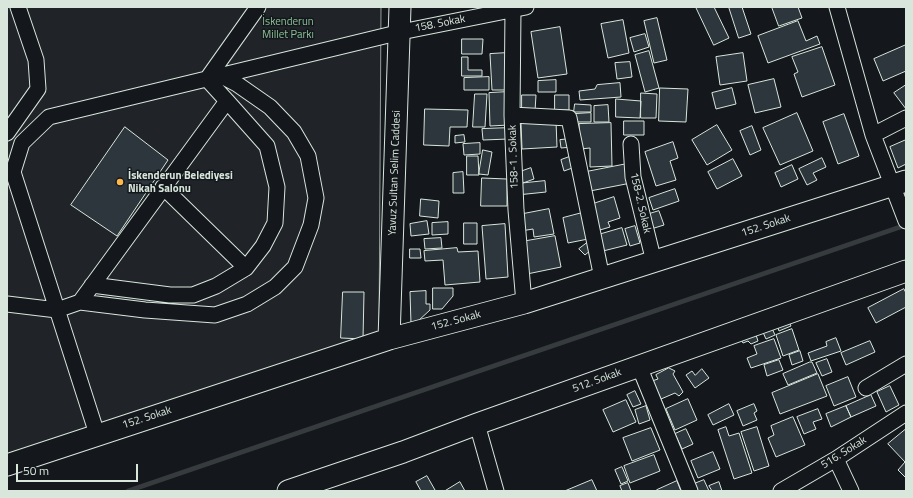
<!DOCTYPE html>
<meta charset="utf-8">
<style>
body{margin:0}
#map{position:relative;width:913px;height:498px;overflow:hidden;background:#14181c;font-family:"Titillium Web",sans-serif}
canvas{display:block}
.frame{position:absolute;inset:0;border:8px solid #d8e6dc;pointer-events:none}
.scale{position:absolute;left:16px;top:464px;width:122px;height:18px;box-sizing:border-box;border:2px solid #d8e6dc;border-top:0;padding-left:5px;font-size:12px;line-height:14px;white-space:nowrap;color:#d8e6dc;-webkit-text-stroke:3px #14181c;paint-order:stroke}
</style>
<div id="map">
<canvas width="913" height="498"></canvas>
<div class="frame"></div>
<div class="scale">50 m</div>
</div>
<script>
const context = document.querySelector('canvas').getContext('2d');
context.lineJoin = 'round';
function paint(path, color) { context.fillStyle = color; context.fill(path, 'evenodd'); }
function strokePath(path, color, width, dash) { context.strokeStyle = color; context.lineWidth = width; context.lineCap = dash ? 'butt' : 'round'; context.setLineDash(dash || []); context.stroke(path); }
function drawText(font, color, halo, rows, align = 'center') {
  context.font = font + ' "Titillium Web",sans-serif'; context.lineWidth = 3; context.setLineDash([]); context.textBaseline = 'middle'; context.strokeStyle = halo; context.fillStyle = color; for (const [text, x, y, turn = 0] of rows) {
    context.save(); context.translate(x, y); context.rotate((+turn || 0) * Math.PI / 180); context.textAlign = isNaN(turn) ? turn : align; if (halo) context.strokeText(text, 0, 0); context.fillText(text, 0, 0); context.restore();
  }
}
const green = new Path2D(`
 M7 7H381L379 337 7 454Z`);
paint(green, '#202428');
strokePath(green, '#939e99', 1);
strokePath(new Path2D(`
 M128 491 906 225`), '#363b3e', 5);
const building = new Path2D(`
 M696 7H714L729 38 714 45Z
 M729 7H742L751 34 739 38Z
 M772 7H798L802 18 779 26Z
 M657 18 667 60 654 63 644 21Z
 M623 20 629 53 608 58 601 24Z
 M798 21 806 41 817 36 820 44 768 63 758 36Z
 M560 27 567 74 538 78 531 32Z
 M645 34 649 47 634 52 630 38Z
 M462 39H483L482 54H462Z
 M906 45V71L883 81 874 59Z
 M822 47 835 85 802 97 794 74 798 72 792 57Z
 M649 51 659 88 645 92 635 55Z
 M507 53 508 90H492L490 54Z
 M743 53 747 81 720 85 716 57Z
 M462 57H468V70H482V76H462Z
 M630 62 632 77 617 79 615 63Z
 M489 77V90H464V78Z
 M774 79 781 107 755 113 748 85Z
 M556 80V92H538V81Z
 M620 83 621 97 580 100 579 91 595 89 597 85Z
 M906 85V109L894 93Z
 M660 88 688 89 686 122 659 121Z
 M732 88 736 104 716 109 712 93Z
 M508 92 509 125 490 126 489 93Z
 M641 93 657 94 656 118H641Z
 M475 94H487L485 127H473Z
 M522 95H536L535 111 522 110Z
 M555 95H569V110H555Z
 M616 99 641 101 640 118 616 117Z
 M575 104 591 105V112H574Z
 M608 105 609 122H594V106Z
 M425 109 468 110 467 127H450L449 146 424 145Z
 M591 113V122H575V114Z
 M797 113 813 151 780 165 763 128Z
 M844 114 859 156 838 164 823 122Z
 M556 121 557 147 522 149 521 123Z
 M624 121H644V135H624Z
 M611 123 612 166 590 167V148L580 149 579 124Z
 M717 125 732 150 707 165 692 140Z
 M752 126 761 150 750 155 740 131Z
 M125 127 168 160 117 236 71 205Z
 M509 128V139L483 140 482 129Z
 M464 135 465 142 455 143V136Z
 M571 139 572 147 561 148 560 140Z
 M906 140V164L898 168 890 147Z
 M673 142 678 158 670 161 676 180 656 186 645 152Z
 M480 143V154L464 155 463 144Z
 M483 150 492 152 488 175 479 174Z
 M467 156H478L479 175H467Z
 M572 156 575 167 564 171 561 160Z
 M822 158 826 167 813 173 817 180 807 185 799 169Z
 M733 159 742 176 717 189 708 172Z
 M627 164 631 183 590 191 586 172Z
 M792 165 798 179 781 187 775 173Z
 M531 168 534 179 523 183 520 172Z
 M463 172 464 193H453V173Z
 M482 178 507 179V206H481Z
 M545 181 546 192 517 195 516 184Z
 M675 189 679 201 653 210 649 198Z
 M614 197 620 218 608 222 610 227 600 230 593 204Z
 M421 199 439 201 438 218 420 216Z
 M549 209 554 234 534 237 533 229 521 231 518 215Z
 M659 211 664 225 651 229 646 215Z
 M582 213 588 239 568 243 563 218Z
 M427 221 429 234 411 236 410 224Z
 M448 222V234L432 235V223Z
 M464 223H477V244H464Z
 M505 224 508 277 486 279 482 226Z
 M635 226 640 243 630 246 625 229Z
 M622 228 627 245 603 251 598 235Z
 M555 236 561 267 527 274 521 242Z
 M441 238 442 248 425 249 424 239Z
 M587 243 592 249 585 255 579 249Z
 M457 248 458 252 478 251 480 282 445 285 443 260 425 261 424 251Z
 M410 249H420L421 258H410Z
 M433 288H453V296L442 309H433Z
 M904 289 906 293V307L876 323 868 308Z
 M426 291V304H430V310L418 321 411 324 410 292Z
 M343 292H364L363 339 341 338Z
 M787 317 791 326 779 331 776 322Z
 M771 326 775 335 766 339 762 330Z
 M792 329 799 350 783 356 776 335Z
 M755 332 758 341 751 344 748 341 743 343 740 338Z
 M836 338 841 351 811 361 808 353 827 346 826 342Z
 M774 339 781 358 751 368 747 358 757 354 754 346Z
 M870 341 875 352 846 365 841 353Z
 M800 351 803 361 792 365 789 355Z
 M827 359 832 372 822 376 816 363Z
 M779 360 783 370 767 376 764 365Z
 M810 362H812L817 373 788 385 783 374Z
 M669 368 675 371 673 374 683 392 679 396 675 393 661 399 652 381 658 379 656 375Z
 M702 369 709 378 695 388 686 375 692 371 695 375Z
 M818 374 827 396 780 414 772 393Z
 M848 377 856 397 834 406 826 386Z
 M890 386 899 405 886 412 877 392Z
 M635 391 641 404 633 407 627 395Z
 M871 395 876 406 851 417 846 406Z
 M688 399 697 420 675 430 666 409Z
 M626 400 636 422 613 432 603 410Z
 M729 404 734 415 713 425 708 415Z
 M754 404 757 411 754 413 757 420 743 426 737 411Z
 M646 406 650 420 639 424 635 410Z
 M846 406 851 417 831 427 826 414Z
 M818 409 822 419 813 422 816 429 804 434 797 417Z
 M793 417 805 445 776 457 768 438 774 435 771 426Z
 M726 427 729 436 739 433 752 473 734 479 718 430Z
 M757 427 769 466 754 471 741 432Z
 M651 428 660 450 632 461 623 438Z
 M686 429 693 444 682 449 675 434Z
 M906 429V478L898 470 905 462 888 444Z
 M713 452 720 469 698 478 691 461Z
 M654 455 660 471 630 483 624 466Z
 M622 467 628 481 621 484 615 470Z
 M427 476 435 490 433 491H421L416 482Z
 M592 480 597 491H565Z
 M704 480 709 491H698L694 484Z
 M677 481 681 491H658L657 490Z
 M460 482 465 491H445Z
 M719 482 722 491H712L709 486Z
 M628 483 631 491H622L620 486Z`);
paint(building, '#2c363c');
strokePath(building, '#d8e6dc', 1);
const street = new Path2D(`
 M837 7 873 135 906 221
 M513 10 512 115 516 210 524 303
 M512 115 569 118 602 278
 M7 133 38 89 36 60 18 7
 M873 135 906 118
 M631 144 633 177 654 262
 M163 187 246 268
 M92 285 170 295H193L216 286 246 268 263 246 275 223 277 187 267 146 227 101
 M80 302 145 310 215 315 247 304 275 287 295 267 311 225 316 198 308 156 294 132 270 107 237 84 220 75
 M7 304 57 310 80 302 227 101 207 79 258 7
 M639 366 690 491
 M866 388 906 364
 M477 424 496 491
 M97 434 13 172 22 143 49 117 401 32 526 7
 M836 459 851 491
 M781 491 836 459 906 413`);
const secondary = new Path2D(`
 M389 339 400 7
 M7 465 389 339 524 303 906 181
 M288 491 403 452 477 424 906 271`);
strokePath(street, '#d8e6dc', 17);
strokePath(secondary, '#d8e6dc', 23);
strokePath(street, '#14181c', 15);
strokePath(secondary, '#14181c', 21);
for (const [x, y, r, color] of [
 [120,182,4,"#ffb74d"]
]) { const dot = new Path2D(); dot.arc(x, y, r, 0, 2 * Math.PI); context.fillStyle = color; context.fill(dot); strokePath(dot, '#14181c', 1.5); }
drawText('11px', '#8ac095', '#14181c', [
 ["İskenderun",288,22],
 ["Millet Parkı",288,35]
]);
drawText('11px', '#d8e6dc', '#14181c', [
 ["158. Sokak",440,24,-11],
 ["158-1 . Sokak",514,157,-92],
 ["Yavuz Sultan Selim Caddesi",395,173,-88],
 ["158-2. Sokak",640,203,77],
 ["152. Sokak",766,226,-18],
 ["152. Sokak",456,321,-15],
 ["512. Sokak",597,381,-20],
 ["152. Sokak",147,418,-18],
 ["516. Sokak",844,453,-32]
]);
drawText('bold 11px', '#d8e6dc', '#14181c', [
 ["İskenderun Belediyesi",128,176],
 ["Nikah Salonu",128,189]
], 'left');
</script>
